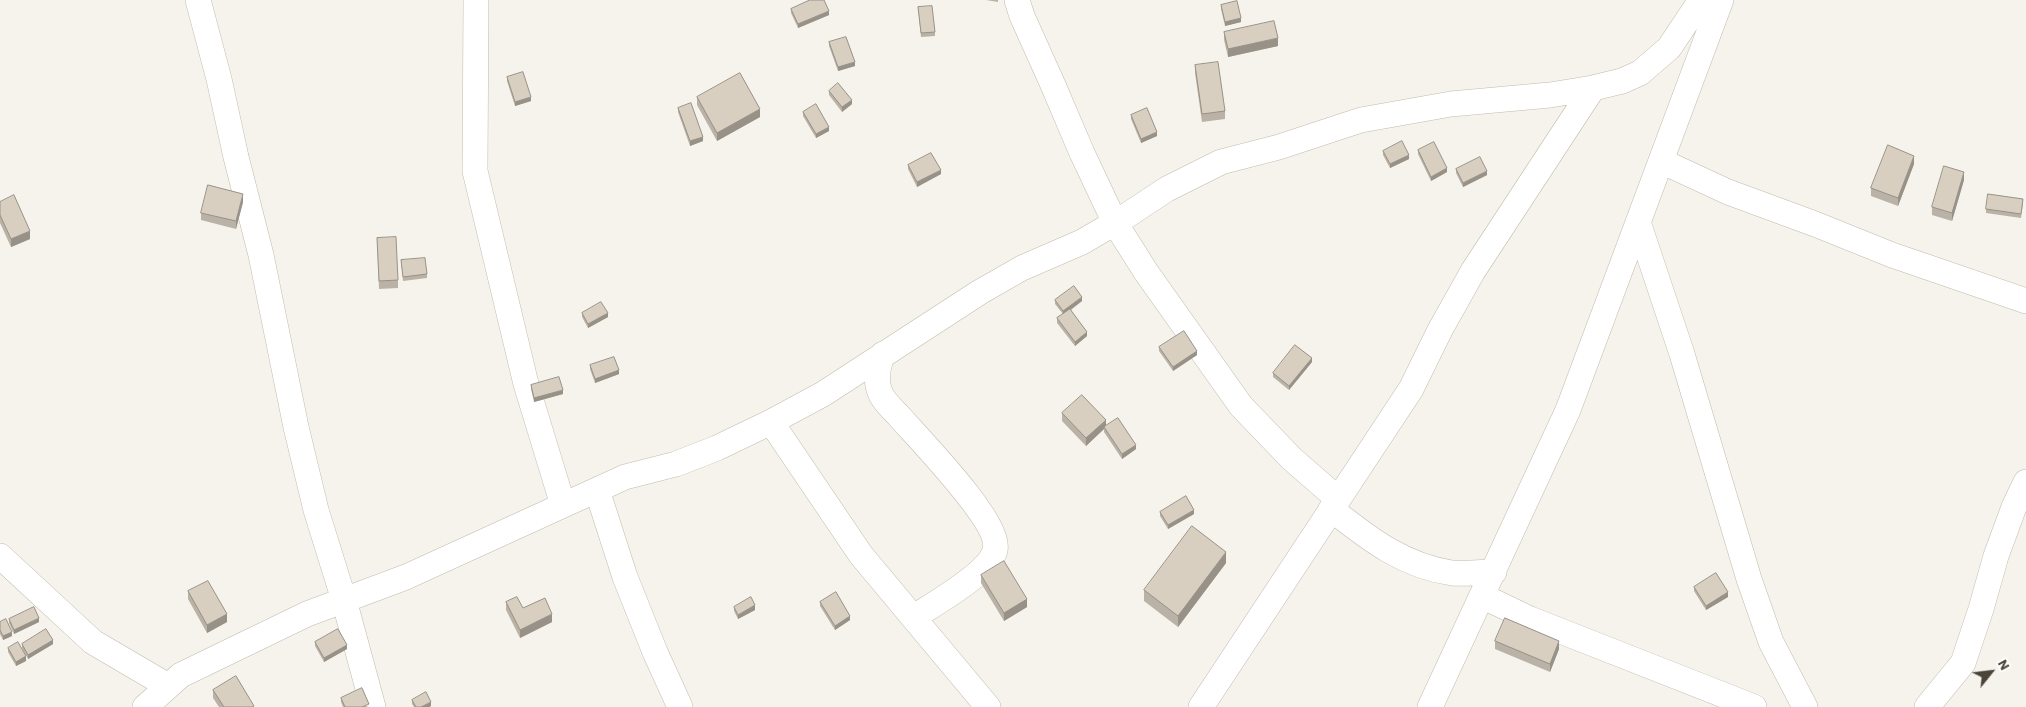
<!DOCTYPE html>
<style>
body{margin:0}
#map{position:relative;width:2026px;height:707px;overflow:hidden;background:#f6f3ec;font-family:Barlow,sans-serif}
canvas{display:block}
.north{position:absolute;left:1966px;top:647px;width:50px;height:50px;-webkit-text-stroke:4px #fff;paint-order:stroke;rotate:61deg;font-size:14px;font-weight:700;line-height:20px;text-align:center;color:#4b4439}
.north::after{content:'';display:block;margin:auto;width:18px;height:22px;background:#4b4439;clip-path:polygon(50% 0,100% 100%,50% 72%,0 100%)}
</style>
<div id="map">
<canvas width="2026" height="707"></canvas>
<div class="north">N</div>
</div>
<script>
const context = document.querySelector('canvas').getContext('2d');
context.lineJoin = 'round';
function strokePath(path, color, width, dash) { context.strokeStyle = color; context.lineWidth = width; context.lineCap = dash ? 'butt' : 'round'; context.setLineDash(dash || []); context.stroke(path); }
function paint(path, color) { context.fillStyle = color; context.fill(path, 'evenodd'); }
const minor = new Path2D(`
 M198 0 219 79 236 157 261 255 296 427 316 510 344 600 373 707
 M476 0 475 171 526 384 563 505
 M1017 0 1022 16 1053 85 1082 153 1115 223 1146 272 1241 406 1292 459 1338 499
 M1661 161 1728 192 1815 224 1892 255 2026 301
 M1638 222 1682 354 1749 579 1771 642 1805 707
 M883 354C877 368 874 384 883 398 887 404 893 410 898 415 917 437 1002 523 995 550 990 573 934 604 914 617
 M771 422 861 555 988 707
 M597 490 625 577 655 652 680 707
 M1331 509C1368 538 1403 566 1452 573 1465 574 1480 572 1494 572
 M0 556 93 642 168 686
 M1482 596 1530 619 1754 707
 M145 707 181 675 307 614 406 577 625 477 676 464 717 448 771 422 823 394 980 292 1022 268 1082 242 1123 218 1167 189 1221 162 1279 147 1361 120 1451 104 1550 95 1593 88 1622 81 1640 73 1669 48 1701 0
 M1201 707 1411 389 1440 330 1473 271 1593 88
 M1430 707 1568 410 1721 0
 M1927 707 1963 663 1981 609 1996 556 2014 507 2026 482`);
strokePath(minor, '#c2bbae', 26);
strokePath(minor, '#fff', 25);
paint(new Path2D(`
 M986 0H998V2Z
 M1221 5 1241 22 1225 26 1221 9Z
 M918 7 935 32V36L921 37Z
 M791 9 829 15 798 28 791 13Z
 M1224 32 1278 46 1228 57 1224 40Z
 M829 42 855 66 838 71 829 46Z
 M1195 65 1225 111V119L1202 122 1195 73Z
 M507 77 531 101 515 106 507 81Z
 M829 91 852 104 842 112 829 95Z
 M697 97 760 117 717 141 697 105Z
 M678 108 703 141 690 146 678 112Z
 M803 112 829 131 816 138 803 116Z
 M1131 115 1157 136 1141 143 1131 119Z
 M1418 150 1447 172 1431 181 1418 154Z
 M1383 151 1409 159 1390 168 1383 155Z
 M1914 164 1898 206 1871 196V188Z
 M908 165 941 174 917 187 908 169Z
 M1456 169 1487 175 1463 187 1456 173Z
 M1964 180 1952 221 1932 215V207Z
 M0 202 30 239 11 247 0 223Z
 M243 202 236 229 201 220V213Z
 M2023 203 2021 218 1986 213V209Z
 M377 238 398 280V288L379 289Z
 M401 260 427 274V278L403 281Z
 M1055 300 1082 301 1071 310 1087 336 1075 346 1057 323V318L1063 314 1055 304Z
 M582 313 608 317 588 328 582 317Z
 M1159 347 1197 355 1173 371 1159 351Z
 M1312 362 1289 390 1273 377V373Z
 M590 365 619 374 595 383 590 369Z
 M531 385 563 394 534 402 531 389Z
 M1062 413 1106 426 1136 449 1122 459 1104 432V429L1086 446 1062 421Z
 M1160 512 1194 514 1168 529 1160 516Z
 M1226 563 1178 627 1144 601V590Z
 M981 575 1027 607 1004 621 981 583Z
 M1694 587 1728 597 1706 610 1694 591Z
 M188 591 227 622 207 633 188 599Z
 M506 602 523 608 552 622 520 638 506 610Z
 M820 602 850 620 835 630 820 606Z
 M734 607 755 610 738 619 734 611Z
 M9 619 39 622 14 634 9 623Z
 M0 622 12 636 3 640 0 634Z
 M1495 641 1559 649 1550 672 1495 649Z
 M315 642 347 649 324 662 315 646Z
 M22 644H53L28 659 22 648Z
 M8 648 26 661 16 666 8 652Z
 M213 690 254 707H219L213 698Z
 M341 698 369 707H343L341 702Z
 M412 700 431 706 429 707H414L412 704Z`), '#bab2a6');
paint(new Path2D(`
 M829 11V15L798 28V24Z
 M1241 18V22L1225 26V22Z
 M1278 38V46L1228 57V49Z
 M855 62V66L838 71V67Z
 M531 97V101L515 106V102Z
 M852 100V104L842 112V107Z
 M760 109V117L717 141V133Z
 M829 127V131L816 138V134Z
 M1157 132V136L1141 143V139Z
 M703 137V141L690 146V141Z
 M1409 155V159L1390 168V164Z
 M1914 156V164L1898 206V198Z
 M1447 168V172L1431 181V177Z
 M941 170V174L917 187V182Z
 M1487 171V175L1463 187V183Z
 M1964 172V180L1952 221V213Z
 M243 194V202L236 229V221Z
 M30 231V239L11 247V239Z
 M1082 297V301L1063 315V311Z
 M608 313V317L588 328V324Z
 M1087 332V336L1075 346V342Z
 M1197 351V355L1173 371V367Z
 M1312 358V362L1289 390V386Z
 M619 370V374L595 383V379Z
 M563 390V394L534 402V398Z
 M1106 420V428L1104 427V429L1086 446V438Z
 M1136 445V449L1122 459V454Z
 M1194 510V514L1168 529V525Z
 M1226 552V563L1178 627V616Z
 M1728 592V597L1706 610V606Z
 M1027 599V607L1004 621V613Z
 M755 605V610L738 619V615Z
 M227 614V622L207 633V625Z
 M552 614V622L520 638V630Z
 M850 616V620L835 630V626Z
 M39 618V622L14 634V630Z
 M12 632V636L3 640V636Z
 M53 640V644L28 659V655Z
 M1559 641V649L1550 672V664Z
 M347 645V649L324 662V658Z
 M26 656V661L16 666V662Z
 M431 702V706L429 707H421Z`), '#979187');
const building = new Path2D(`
 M810 0H824L829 11 798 24 791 9Z
 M1237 1 1241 18 1225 22 1221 5Z
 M932 6 935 32 921 33 918 7Z
 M1274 21 1278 38 1228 49 1224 32Z
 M846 37 855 62 838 67 829 42Z
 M1218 62 1225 111 1202 114 1195 65Z
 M523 72 531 97 515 102 507 77Z
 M740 73 760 109 717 133 697 97Z
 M838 83 852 100 842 107 829 91Z
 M691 103 703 137 690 141 678 108Z
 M816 104 829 127 816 134 803 112Z
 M1147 108 1157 132 1141 139 1131 115Z
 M1402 141 1409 155 1390 164 1383 151Z
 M1434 142 1447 168 1431 177 1418 150Z
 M1888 145 1914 156 1898 198 1871 188Z
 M931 153 941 170 917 182 908 165Z
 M1480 157 1487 171 1463 183 1456 169Z
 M1944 166 1964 172 1952 213 1932 207Z
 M208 185 243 194 236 221 201 213Z
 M1988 194 2023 199 2021 214 1986 209Z
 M14 195 30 231 11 239 0 215V202Z
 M396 237 398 280 379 281 377 238Z
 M425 258 427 274 403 277 401 260Z
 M1074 286 1082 297 1063 311 1055 300Z
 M601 302 608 313 588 324 582 313Z
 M1070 309 1087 332 1075 342 1057 318Z
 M1184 331 1197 351 1173 367 1159 347Z
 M1295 345 1312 358 1289 386 1273 373Z
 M614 357 619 370 595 379 590 365Z
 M559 377 563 390 534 398 531 385Z
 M1082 395 1106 420 1086 438 1062 413Z
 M1118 418 1136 445 1122 454 1104 427Z
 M1186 496 1194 510 1168 525 1160 512Z
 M1192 526 1226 552 1178 616 1144 590Z
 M1004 561 1027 599 1004 613 981 575Z
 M1716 573 1728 592 1706 606 1694 587Z
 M208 581 227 614 207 625 188 591Z
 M836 592 850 616 835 626 820 602Z
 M517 597 523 608 545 598 552 614 520 630 506 602Z
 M751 597 755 605 738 615 734 607Z
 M34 607 39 618 14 630 9 619Z
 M1505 618 1559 641 1550 664 1495 641Z
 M6 619 12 632 3 636 0 630V622Z
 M46 629 53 640 28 655 22 644Z
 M338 629 347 645 324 658 315 642Z
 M18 642 26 656 16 662 8 648Z
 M236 676 254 706 252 707H224L213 690Z
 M362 688 369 704 362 707H345L341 698Z
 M426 692 431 702 421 707H416L412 700Z`);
paint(building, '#d8cfc1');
strokePath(building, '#979187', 1);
</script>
